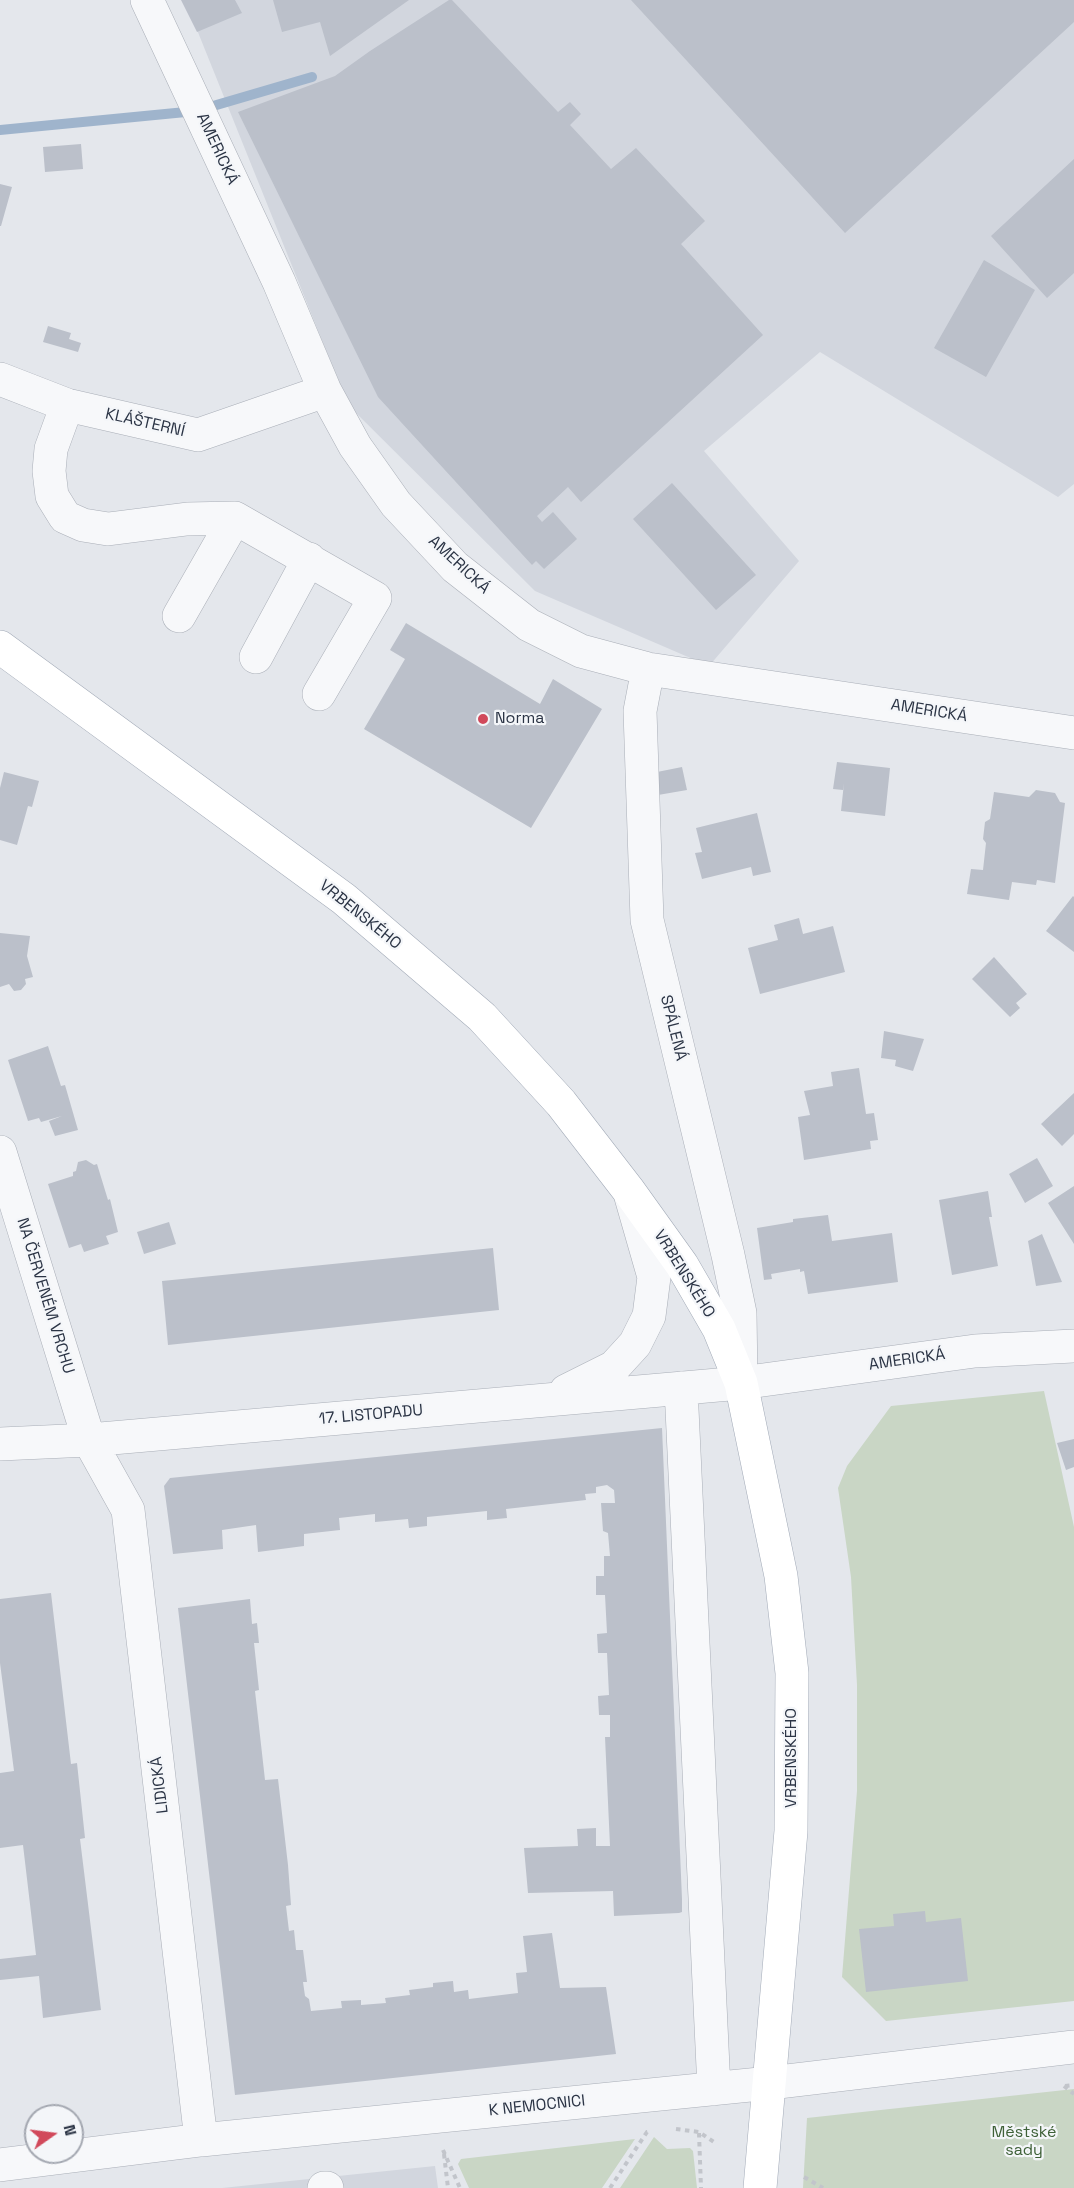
<!DOCTYPE html>
<meta charset="utf-8">
<style>
body{margin:0}
#map{position:relative;width:1074px;height:2188px;overflow:hidden;background:#e4e7ec;font-family:"Space Grotesk",sans-serif}
canvas{display:block}
.north{position:absolute;left:24px;top:2104px;width:60px;height:60px;box-sizing:border-box;background:#f4f6f9;border:2px solid #a4a8b1;border-radius:50%;rotate:76deg;font-size:16px;font-weight:700;line-height:24px;text-align:center;color:#2b3445}
.north::after{content:'';display:block;margin:auto;width:21px;height:27px;background:#d1495b;clip-path:polygon(50% 0,100% 100%,50% 72%,0 100%)}
</style>
<div id="map">
<canvas width="1074" height="2188"></canvas>
<div class="north">N</div>
</div>
<script>
const context = document.querySelector('canvas').getContext('2d');
context.lineJoin = 'round';
function paint(path, color) { context.fillStyle = color; context.fill(path, 'evenodd'); }
function strokePath(path, color, width, dash) { context.strokeStyle = color; context.lineWidth = width; context.lineCap = dash ? 'butt' : 'round'; context.setLineDash(dash || []); context.stroke(path); }
function drawText(font, color, halo, rows, align = 'center') {
  context.font = font + ' "Space Grotesk",sans-serif'; context.lineWidth = 4.5; context.setLineDash([]); context.textBaseline = 'middle'; context.strokeStyle = halo; context.fillStyle = color; for (const [text, x, y, turn = 0] of rows) {
    context.save(); context.translate(x, y); context.rotate((+turn || 0) * Math.PI / 180); context.textAlign = isNaN(turn) ? turn : align; if (halo) context.strokeText(text, 0, 0); context.fillText(text, 0, 0); context.restore();
  }
}
paint(new Path2D(`
 M185 0H1074V484L1058 497 820 352 704 451 799 561 709 666 535 591 348 405Z
 M435 2166 438 2188H222Z`), '#d2d6de');
paint(new Path2D(`
 M1044 1391 1074 1527V2001L886 2021 842 1977 857 1791V1685L851 1577 838 1488 847 1466 891 1406Z
 M1074 2089V2188H803L807 2118Z
 M654 2137 667 2149 690 2148 693 2151 697 2188H620Z
 M635 2139 602 2188H469L458 2164 461 2159Z`), '#c9d6c5');
strokePath(new Path2D(`
 M0 130 196 111 312 77`), '#9fb4cc', 10);
paint(new Path2D(`
 M181 0H235L242 13 197 32Z
 M273 0H409L330 56 320 22 282 32Z
 M449 0H452L558 112 570 102 581 114 570 125 611 169 636 148 705 221 681 244 763 335 581 502 568 487 537 516 542 522 553 512 577 539 544 569 536 561 532 565 378 397 238 112 335 76 370 51Z
 M631 0H1074V22L845 233Z
 M81 144 83 169 45 172 43 147Z
 M1074 159V273L1047 298 991 236Z
 M0 184 12 187 1 226H0Z
 M984 260 1035 290 986 377 934 348Z
 M48 326 71 333 69 339 81 343 78 352 43 342Z
 M672 483 756 575 716 610 633 519Z
 M406 623 540 704 553 679 602 709 531 828 364 729 405 659 390 650Z
 M837 762 890 768 885 816 841 811 844 783 843 790 833 789Z
 M682 767 687 790 658 795 652 773Z
 M4 772 39 781 32 807 28 806 17 845 0 840V788Z
 M1036 790 1055 793 1060 802 1065 803 1055 883 1037 880 1036 885 1012 882 1009 900 967 894 971 869 983 870 986 843 983 839 985 822 990 819 994 792 1029 797Z
 M757 813 771 872 753 876 751 867 702 879 695 853 702 852 696 828Z
 M1073 896 1074 897V952L1046 931Z
 M799 918 803 934 833 926 845 972 760 994 748 948 778 940 774 925Z
 M0 933 30 936 27 956 33 977 25 979 26 984 21 990 14 991 9 984 0 987Z
 M994 957 1027 994 1016 1003 1020 1008 1010 1017 972 979Z
 M884 1031 924 1039 913 1071 895 1066 896 1060 881 1058Z
 M48 1046 61 1086 65 1085 78 1130 55 1136 49 1121 62 1116 41 1122 39 1118 28 1121 8 1060Z
 M859 1068 866 1114 874 1113 878 1140 870 1141 871 1149 804 1160 798 1117 810 1115 804 1091 833 1086 831 1072Z
 M1074 1093V1134L1062 1146 1041 1124Z
 M1037 1158 1053 1186 1025 1203 1009 1174Z
 M86 1160 94 1165 97 1164 108 1200 110 1199 118 1232 106 1236 109 1244 84 1252 81 1244 69 1248 48 1184 73 1176V1172L76 1171 78 1162Z
 M1074 1186V1244L1048 1203Z
 M988 1191 992 1217H989L998 1266 952 1275 939 1200Z
 M828 1215 832 1241 892 1233 898 1282 808 1294 804 1271 800 1272V1269L771 1274 772 1279 764 1280 757 1228 793 1222V1219Z
 M169 1222 176 1244 144 1254 137 1232Z
 M1042 1234 1062 1282 1036 1286 1028 1241Z
 M493 1248 499 1310 168 1345 162 1281Z
 M662 1428 682 1899V1912L679 1913 614 1916 613 1891 528 1893 524 1848 578 1846 577 1829 596 1828V1846H610L605 1737H610V1715H599L598 1696 609 1695 607 1653H598L597 1634 607 1633 605 1595H596V1576H604V1556H610L608 1533 603 1531 601 1503H615L614 1490 607 1485 596 1487V1493L585 1494 586 1500 506 1509 507 1518 487 1520V1511L427 1517V1526L409 1528 408 1519 375 1522V1514L339 1518 340 1530 304 1534V1546L258 1552 256 1525 222 1530 223 1549 173 1554 164 1486 170 1478Z
 M1074 1439V1467L1066 1470 1057 1443Z
 M51 1593 71 1764 77 1763 85 1838 80 1839 101 2010 43 2018 39 1976 0 1980V1959L36 1955 23 1845 0 1848V1773L14 1771 0 1663V1599Z
 M250 1599 252 1624 257 1623 259 1643H254L259 1690 255 1691 265 1780 278 1779 288 1865 291 1905 286 1906 289 1931 294 1930 296 1950H303L307 1982H303L305 1996 309 1999 311 2011 342 2008 341 2001 361 2000V2005L386 2003 385 1998 410 1995 409 1990 433 1987V1983L453 1981 454 1992 468 1990 469 1999 518 1993 516 1973 527 1972 523 1936 552 1933 560 1988 606 1987 616 2054 235 2095 178 1608Z
 M925 1911 926 1922 961 1918 968 1981 866 1992 859 1929 894 1926 893 1914Z`), '#bbc0ca');
const minor = new Path2D(`
 M147 0 279 282 325 391 355 446 396 504 455 567 529 625 581 651 648 669 1074 733
 M0 379 67 405 198 435 325 391
 M67 405 51 449 49 471 52 496 65 517 83 525 108 529 187 519 235 518 375 598 319 694
 M179 616 235 518
 M256 657 309 559
 M648 669 640 711 647 920 728 1255 740 1313 741 1381
 M0 1152 89 1440 128 1510 201 2140
 M681 1388 714 2089
 M566 1391 614 1367 635 1344 649 1316 654 1277 631 1197
 M0 1444 89 1440 741 1383 975 1351 1074 1346
 M0 2165 201 2140 770 2083 1074 2047
 M324 2188H327`);
const major = new Path2D(`
 M0 647 344 899 482 1017 561 1103 629 1191 682 1265 719 1329 741 1383 781 1576 792 1673 791 1831 760 2188`);
strokePath(minor, '#a9aeb7', 34);
strokePath(major, '#a3abb8', 34);
strokePath(new Path2D(`
 M1064 2086 1074 2094
 M1065 2086 1074 2085
 M676 2129 699 2132 717 2144
 M699 2133 701 2188
 M443 2150 460 2188
 M444 2154 448 2188
 M804 2177 823 2188
 M610 2188 647 2132 651 2131`), '#c2c5cb', 4, [4.5, 4.5]);
strokePath(minor, '#f7f8fa', 33);
strokePath(major, '#fff', 33);
for (const [x, y, r, color] of [
 [483,719,6,"#d1495b"]
]) { const dot = new Path2D(); dot.arc(x, y, r, 0, 2 * Math.PI); context.fillStyle = color; context.fill(dot); strokePath(dot, '#f4f6f9', 2); }
drawText('16px', '#2b3445', '#f4f6f9', [
 ["AMERICKÁ",217,149,65],
 ["KLÁŠTERNÍ",145,423,13],
 ["AMERICKÁ",459,565,43],
 ["AMERICKÁ",929,711,9],
 ["VRBENSKÉHO",360,915,39],
 ["SPÁLENÁ",673,1028,76],
 ["VRBENSKÉHO",684,1274,58],
 ["NA ČERVENÉM VRCHU",45,1296,73],
 ["AMERICKÁ",907,1360,-8],
 ["17. LISTOPADU",371,1415,-5],
 ["VRBENSKÉHO",792,1758,-90],
 ["LIDICKÁ",160,1785,-97],
 ["K NEMOCNICI",537,2106,-6]
]);
drawText('16px', '#2b3445', '#f4f6f9', [
 ["Norma",495,719]
], 'left');
drawText('16px', '#3f6138', '#f4f6f9', [
 ["Městské",1024,2133],
 ["sady",1024,2151]
]);
</script>
